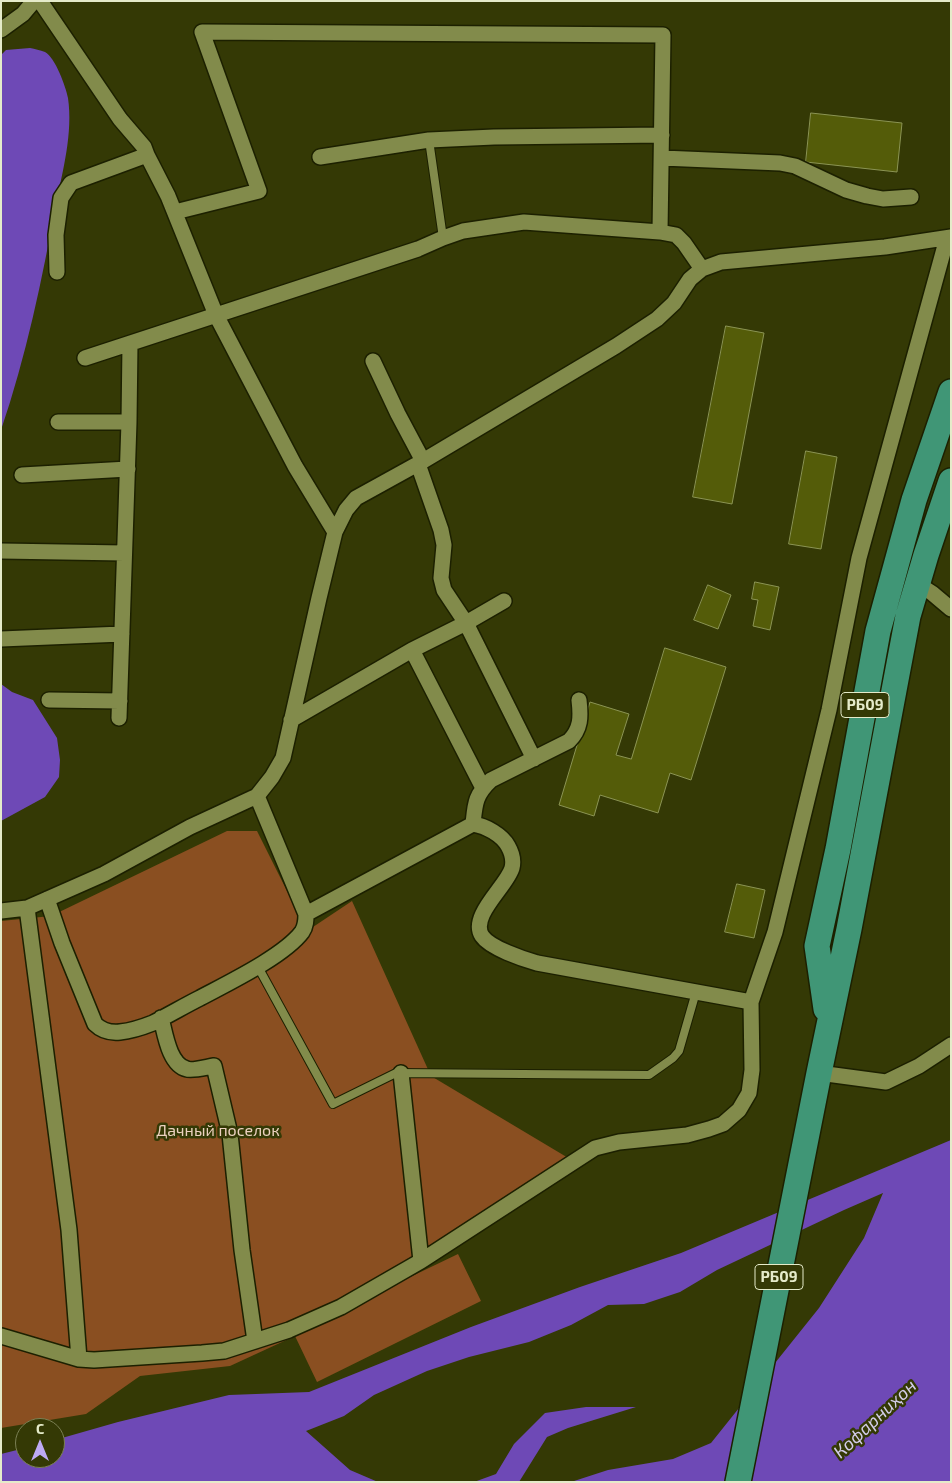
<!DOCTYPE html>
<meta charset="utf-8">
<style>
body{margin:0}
#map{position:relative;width:952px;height:1483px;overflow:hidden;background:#343905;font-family:"Exo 2",sans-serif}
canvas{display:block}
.frame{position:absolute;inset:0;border:2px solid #e5ebca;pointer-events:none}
.north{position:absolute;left:15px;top:1418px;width:50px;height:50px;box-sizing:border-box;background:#343905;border:1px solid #7b8054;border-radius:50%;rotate:0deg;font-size:14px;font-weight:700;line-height:20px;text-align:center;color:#e5ebca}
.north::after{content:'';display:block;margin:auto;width:18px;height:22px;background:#bda9f5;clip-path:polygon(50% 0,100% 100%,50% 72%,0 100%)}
</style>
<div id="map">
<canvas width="952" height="1483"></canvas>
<div class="frame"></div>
<div class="north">С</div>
</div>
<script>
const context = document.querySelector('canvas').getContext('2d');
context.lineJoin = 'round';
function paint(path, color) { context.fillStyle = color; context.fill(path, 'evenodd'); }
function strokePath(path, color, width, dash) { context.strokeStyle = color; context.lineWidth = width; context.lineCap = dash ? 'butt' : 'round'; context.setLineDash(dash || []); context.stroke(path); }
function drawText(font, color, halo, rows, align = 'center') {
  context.font = font + ' "Exo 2",sans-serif'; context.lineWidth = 5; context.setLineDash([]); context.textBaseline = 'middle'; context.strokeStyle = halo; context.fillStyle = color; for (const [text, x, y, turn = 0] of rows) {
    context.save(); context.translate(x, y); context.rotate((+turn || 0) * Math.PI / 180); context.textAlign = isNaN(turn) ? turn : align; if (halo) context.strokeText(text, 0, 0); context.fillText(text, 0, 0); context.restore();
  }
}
paint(new Path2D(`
 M227 831H257L307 931 352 901 431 1076 580 1165 356 1303 458 1254 481 1301 317 1382 295 1336 230 1366 140 1376 86 1414 1 1428V921L51 916Z`), '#8a4f21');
paint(new Path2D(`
 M30 48C35 49 40 50 45 52 55 57 66 87 68 98 73 133 63 170 56 204 42 280 26 357 1 430V55L6 50Z
 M1 684 12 692 33 700 57 738 60 760 59 777 45 797 1 821Z
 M951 1140V1482H571L608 1470 673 1459 711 1443 819 1308 864 1238 883 1193 844 1210 717 1270 680 1292 644 1304 608 1305 571 1325 529 1342 469 1357 427 1371 374 1395 344 1416 306 1431 350 1470 378 1482H1V1454L25 1448V1458H55V1440L118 1422 229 1395 309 1392 471 1327 580 1287 681 1253Z
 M586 1407H636L568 1428 547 1437 519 1482H474L496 1474 514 1444 545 1413Z`), '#6e49b6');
const building = new Path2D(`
 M811 113 902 123 897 172 806 162Z
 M726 326 764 333 732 504 693 497Z
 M806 451 837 457 821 549 789 544Z
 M755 582 779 587 770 630 753 626 758 600 752 599Z
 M708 585 731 595 718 629 694 620Z
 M665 648 726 667 691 780 670 773 658 813 600 795 594 816 559 805 590 702 629 714 616 755 631 759Z
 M737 884 765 890 754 938 725 932Z`);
paint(building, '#545c09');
strokePath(building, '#8b9454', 1);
const service = new Path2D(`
 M429 140 443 238
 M257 965 333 1104 396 1073 649 1075 673 1058 679 1051 696 992`);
const minor = new Path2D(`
 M40 1 120 119 144 147 147 155 168 196 216 315 295 466 335 532
 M1 30 23 14 34 1
 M320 157 429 140 494 137 662 135
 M662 158 780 163 795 166 846 190 867 196 883 199 911 197
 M175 212 259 191 202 32 663 35 660 232
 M57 272 56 235 61 198 71 183 147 155
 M85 358 418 249 443 238 463 231 524 222 660 232 676 235 684 243 702 269
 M373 361 398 414 423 461
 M58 422H129
 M418 464 441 530 444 545 441 578 444 590 466 623 534 759
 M22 475 128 469
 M1 551 124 553
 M918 584 932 593 951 609
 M1 639 122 634
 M412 650 483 788
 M49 700 120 701
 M119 718 129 422 130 344
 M291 720 412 650 466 623 504 601
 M257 796 306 914 473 824C486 826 502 835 508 846 512 853 514 860 512 868 507 886 469 916 482 936 490 948 523 959 537 963L751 1002
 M473 824C475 804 475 795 491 780L569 741C581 729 581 717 579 700
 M47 899 62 943 95 1024C102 1031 110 1033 120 1032 130 1031 143 1027 153 1023 169 1015 184 1006 200 998 228 983 284 956 302 932 306 926 306 920 306 914
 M27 908 69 1230 79 1359
 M1 911 27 908 104 874 190 827 257 796 272 777 283 758 319 598 335 532 346 510 356 498 423 461 616 346 657 319 674 303 690 279 702 269 721 262 885 247 951 237
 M161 1018C165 1033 169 1065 187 1069 192 1071 207 1067 214 1066L230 1134 242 1250 255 1341
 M819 1073 886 1082 919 1066 951 1045
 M421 1261 595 1148 619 1142 687 1135 709 1129 723 1124 739 1110 749 1093 752 1070 751 1002 775 932 829 710 859 558 947 238
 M1 1336 79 1359 94 1360 202 1353 224 1351 289 1330 341 1307 421 1261 401 1073`);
const trunk = new Path2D(`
 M826 1009 817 946 838 849 878 631 914 500 951 392
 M738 1482 819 1073 849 929 908 616 926 555 951 481`);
strokePath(service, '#1c2000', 10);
strokePath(minor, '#1c2000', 18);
strokePath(trunk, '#1c2000', 28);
strokePath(service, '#828b4b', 8);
strokePath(minor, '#828b4b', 15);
strokePath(trunk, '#409676', 25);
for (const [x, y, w] of [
 [865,705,48],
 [779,1277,48]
]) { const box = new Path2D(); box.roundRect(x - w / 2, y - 12.5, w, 25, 4); context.fillStyle = '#343905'; context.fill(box); strokePath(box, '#e5ebca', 1); }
drawText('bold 15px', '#e5ebca', null, [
 ["РБ09",865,705],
 ["РБ09",779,1277]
]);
drawText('16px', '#ecd1bf', '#343905', [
 ["Дачный поселок",218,1131]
]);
drawText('italic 18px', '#d3cde9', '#343905', [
 ["Кофарниҳон",875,1419,-43]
]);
</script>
